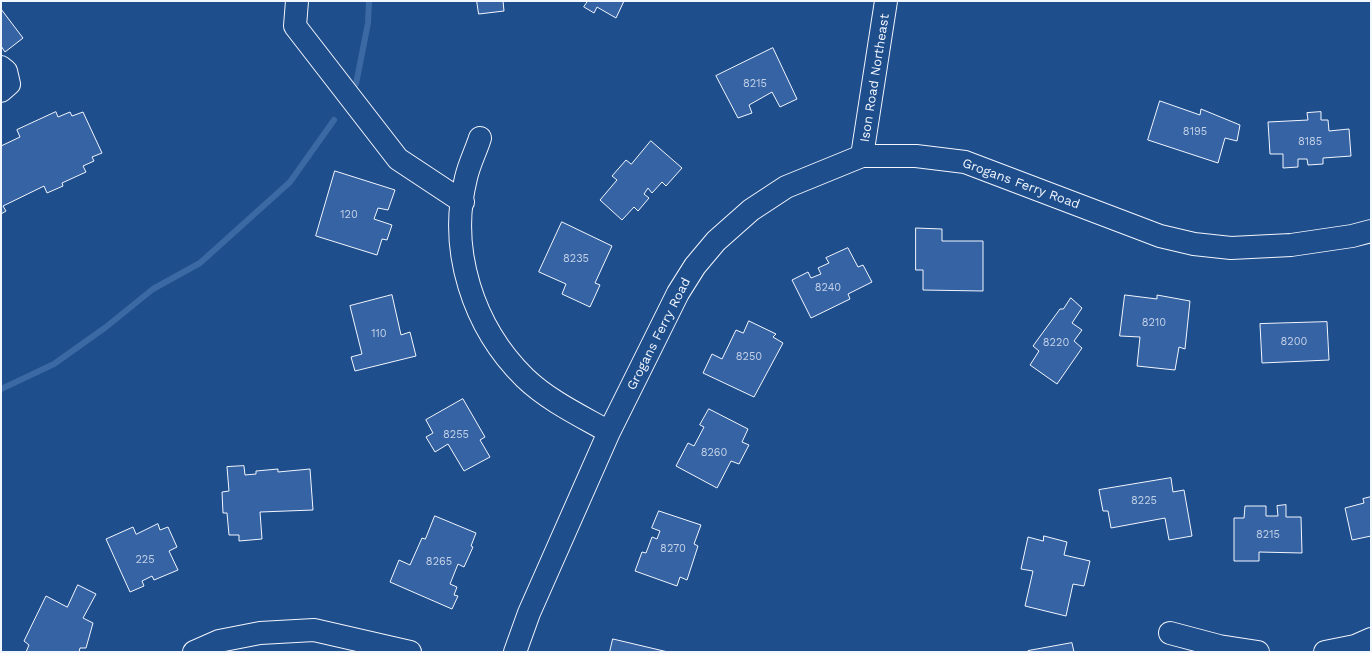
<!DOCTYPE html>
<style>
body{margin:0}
#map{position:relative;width:1372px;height:653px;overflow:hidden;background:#1f4e8c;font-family:"Work Sans",sans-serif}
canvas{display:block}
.frame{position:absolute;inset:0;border:2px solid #f2f6ff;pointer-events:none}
</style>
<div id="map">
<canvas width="1372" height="653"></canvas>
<div class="frame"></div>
</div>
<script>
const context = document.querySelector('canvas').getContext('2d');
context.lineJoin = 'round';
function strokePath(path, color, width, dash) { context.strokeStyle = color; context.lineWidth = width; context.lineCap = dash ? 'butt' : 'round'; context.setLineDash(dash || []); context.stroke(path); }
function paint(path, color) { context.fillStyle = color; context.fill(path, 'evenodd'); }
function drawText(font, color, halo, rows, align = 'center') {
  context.font = font + ' "Work Sans",sans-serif'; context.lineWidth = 3; context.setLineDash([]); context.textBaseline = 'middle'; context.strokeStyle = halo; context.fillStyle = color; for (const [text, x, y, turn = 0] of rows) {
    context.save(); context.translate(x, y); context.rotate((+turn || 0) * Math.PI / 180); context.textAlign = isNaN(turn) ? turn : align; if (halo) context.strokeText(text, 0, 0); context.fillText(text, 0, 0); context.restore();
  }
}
strokePath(new Path2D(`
 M356 84 368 23 369 1
 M1 389 54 364 106 327 153 289 200 263 290 182 334 120`), '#3b69a3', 6);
const building = new Path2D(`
 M477 1H503L504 11 479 14Z
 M588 1H624L616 18 597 7 594 13 584 7Z
 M1 9 23 38 5 52 1 46Z
 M773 48 797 99 780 107 772 92 749 105 752 113 738 118 716 76Z
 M1160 101 1200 115 1201 109 1240 125 1237 141 1225 138 1218 163 1148 140Z
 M56 112 58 117 70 112 72 116 83 112 102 153 92 157 94 161 83 166 86 172 62 183 63 186 47 193 44 186 3 206 6 211 1 214V146L20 137 17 130Z
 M1321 112V120H1328L1329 131 1349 129 1351 156 1323 158V164L1308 165 1307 159H1298V167L1283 168V154H1270L1268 122 1308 120 1307 113Z
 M651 141 682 168 666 186 662 182 652 193 648 188 644 194 649 198 638 211 634 207 622 220 600 200 617 180 612 176 626 160 631 164Z
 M335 171 395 190 388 210 378 208 374 219 392 225 387 240 382 239 377 255 316 236Z
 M562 222 612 246 595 283 600 285 590 307 562 294 566 284 539 272Z
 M916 228 942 229V241H983V291L923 290V270H916Z
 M848 248 858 267 863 265 872 282 848 294 850 299 811 318 792 280 808 272 811 278 821 274 818 268 829 263 826 258Z
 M392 295 401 335 410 332 416 356 355 371 351 357 362 354 350 306Z
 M1125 295 1157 299V295L1190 301 1185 349 1179 347 1175 370 1137 366 1140 337 1120 336Z
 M1071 298 1082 308 1072 323 1082 330 1074 341 1082 348 1057 384 1030 365 1039 351 1033 346 1060 309H1063Z
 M749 321 776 334 773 337 783 343 754 397 703 373 712 354 722 359 736 330 743 333Z
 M1327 322 1329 360 1262 363 1260 324Z
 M463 399 485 437 480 440 490 457 464 471 448 444 435 452 426 437 433 433 426 420Z
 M709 409 748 429 742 442 749 445 739 464 731 461 717 488 676 466 688 443 694 446 704 427 700 425Z
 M244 466 245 475 256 474V471L278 469V472L310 469 313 510 260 512 262 539 239 541V535H229L227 513H223L222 492 229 491 227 467Z
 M1171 478 1173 492 1184 490 1192 536 1169 540 1165 518 1111 528 1108 511H1103L1099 490Z
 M1371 497V536L1352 540 1345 508 1364 503 1363 499Z
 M1286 505V517H1301L1302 553 1259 552V561H1234V518H1244L1245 506H1266V516H1278L1277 506Z
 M659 511 701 525 694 544 698 546 687 580 680 577 677 586 635 571 642 552 646 553 652 537 657 539 660 531 652 528Z
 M435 516 476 533 471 546 473 547 464 567 458 564 450 584 457 587 454 595 458 596 452 609 390 582 399 560 410 565 422 538 425 539Z
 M158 524 160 530 168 527 177 547 169 551 178 570 154 580 152 576 142 581 144 586 130 592 106 539 133 527 136 534Z
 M1044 536 1067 542 1064 555 1090 561 1084 586 1073 584 1066 616 1025 606 1033 571 1021 569 1028 537 1043 541Z
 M78 585 96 594 83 618 93 623 86 648H80L79 652H26L29 645 24 641 46 596 67 607Z
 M613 639 668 652H610Z
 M1072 643 1074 652H1028V651Z`);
paint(building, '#3563a3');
strokePath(building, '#f2f6ff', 1);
const minor = new Path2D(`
 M297 1 295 26 398 159 463 202
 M1 67 6 71 9 84 1 91
 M480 138C476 151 469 164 466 178 448 250 473 327 525 378 549 401 581 416 609 432
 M862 156 886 1
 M1170 633 1219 646 1258 652
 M194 652 219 641 260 633 314 630 410 652
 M515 652 529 613 609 432 678 293 695 266 716 241 751 210 786 187 862 156H916L965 162 1160 236 1194 244 1231 248 1291 245 1352 236 1371 231
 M1325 652 1355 646 1371 639`);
strokePath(minor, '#f2f6ff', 24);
strokePath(minor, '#1f4e8c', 22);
drawText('11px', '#c3d1e8', null, [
 ["8215",755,84],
 ["8195",1195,132],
 ["8185",1310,142],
 ["120",349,215],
 ["8235",576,259],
 ["8240",828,288],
 ["8210",1154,323],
 ["110",379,334],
 ["8200",1294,342],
 ["8220",1056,343],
 ["8250",749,357],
 ["8255",456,435],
 ["8260",714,453],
 ["8225",1144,501],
 ["8215",1268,535],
 ["8270",673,549],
 ["225",145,560],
 ["8265",439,562]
]);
drawText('13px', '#f2f6ff', '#1f4e8c', [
 ["Ison Road Northeast",875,78,-81],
 ["Grogans Ferry Road",1021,184,20],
 ["Grogans Ferry Road",659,334,-63]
]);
</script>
